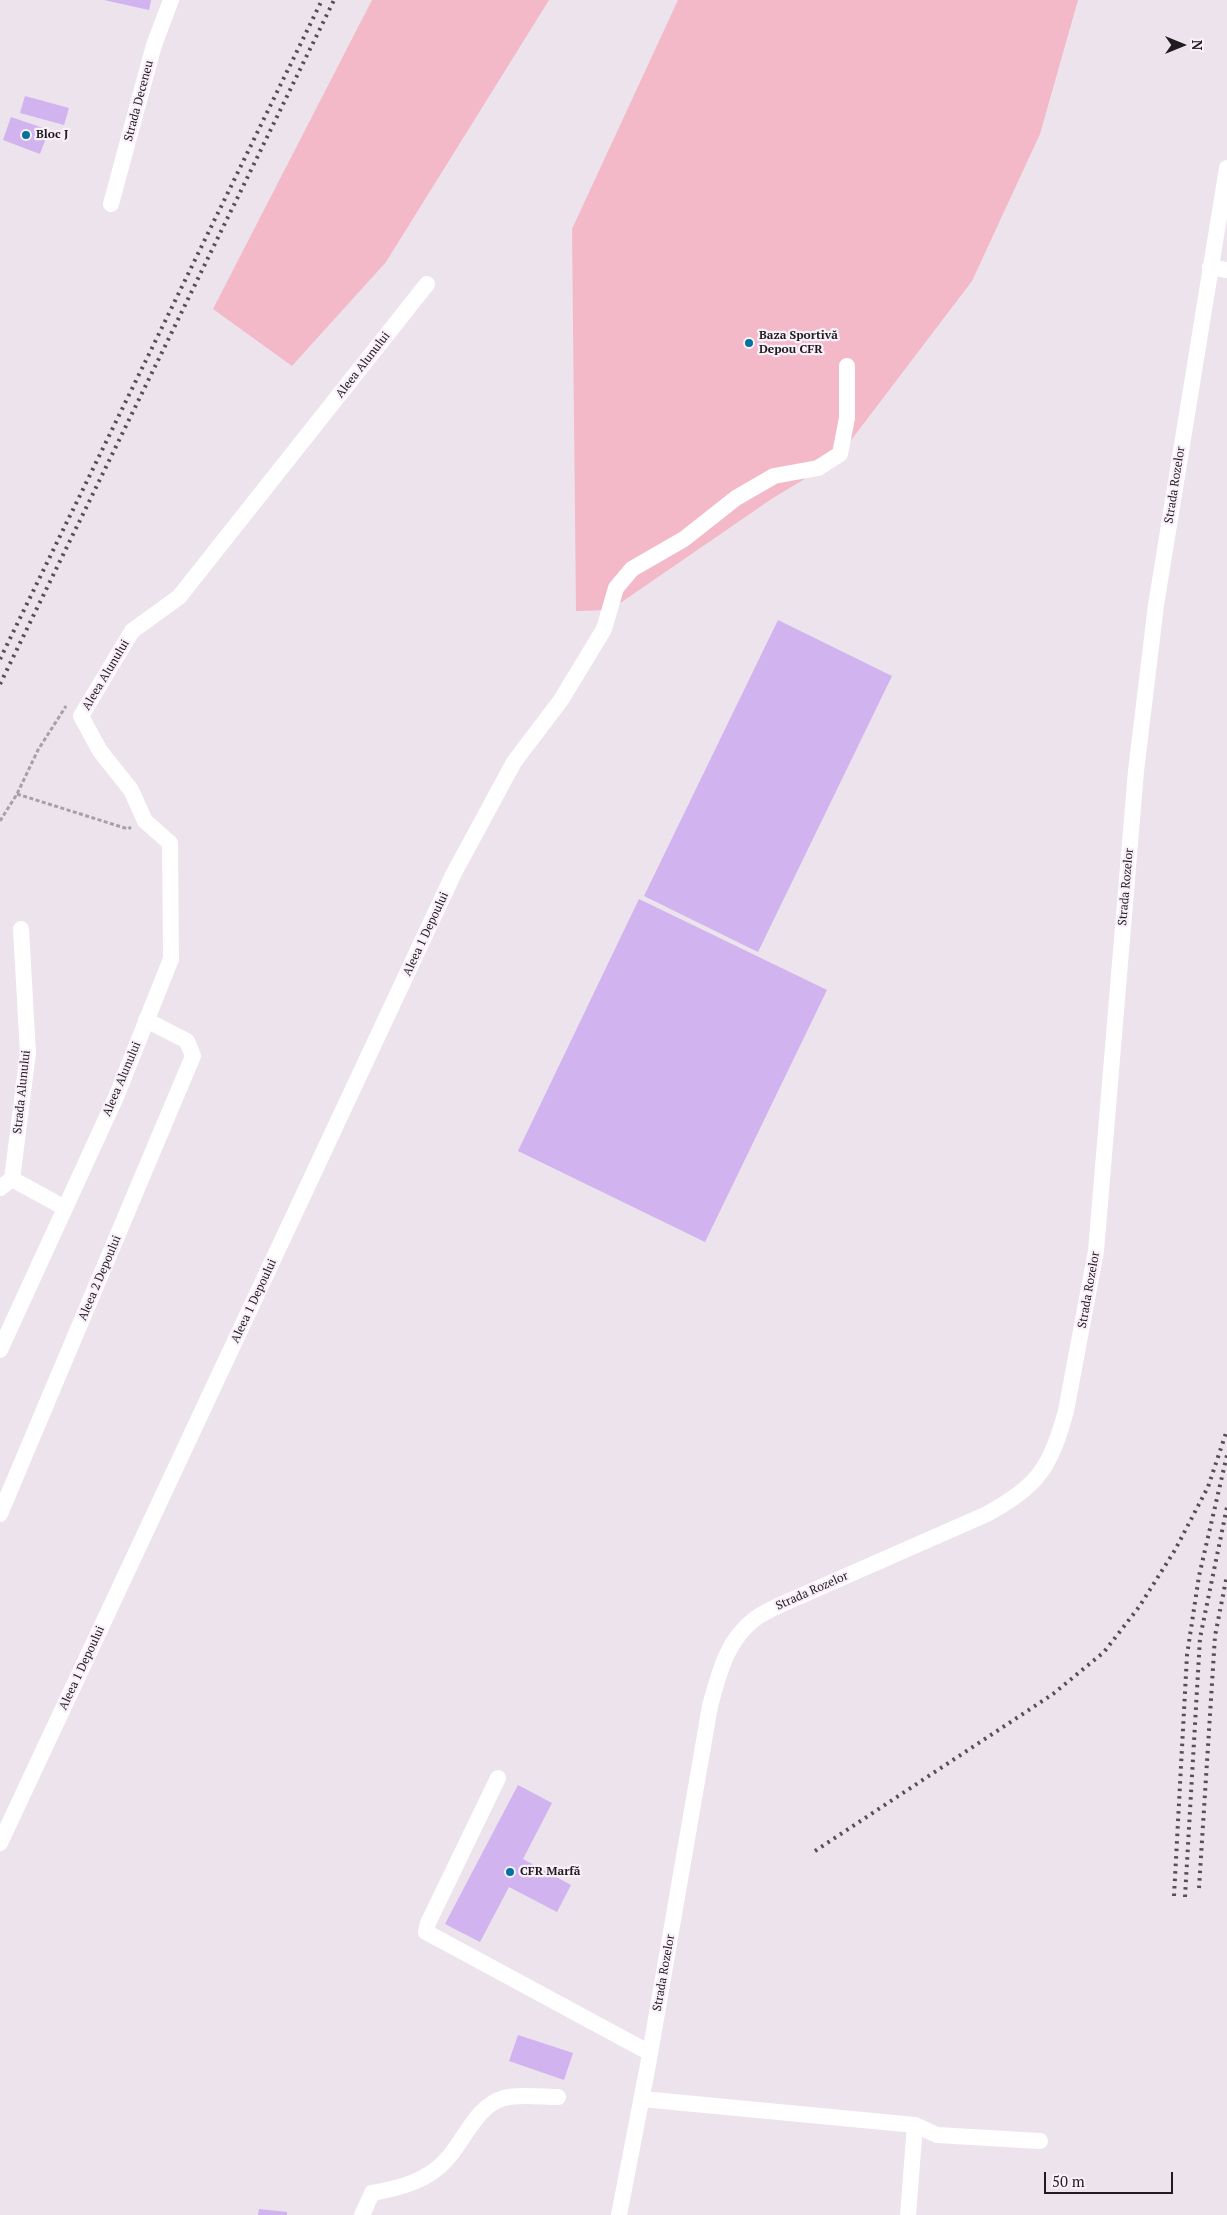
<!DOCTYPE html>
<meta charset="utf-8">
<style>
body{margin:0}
#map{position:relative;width:1227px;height:2215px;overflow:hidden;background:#ece3ed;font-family:"PT Serif",serif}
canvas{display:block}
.north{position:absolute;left:1157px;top:20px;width:50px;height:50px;-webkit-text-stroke:4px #faf0fa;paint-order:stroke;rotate:90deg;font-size:14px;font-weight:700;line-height:20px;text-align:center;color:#1f1b1f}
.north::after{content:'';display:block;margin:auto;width:18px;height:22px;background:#1f1b1f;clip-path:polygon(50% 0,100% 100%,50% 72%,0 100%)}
.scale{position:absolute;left:1044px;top:2172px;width:129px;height:22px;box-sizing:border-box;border:2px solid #1f1b1f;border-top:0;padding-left:6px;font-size:15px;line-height:18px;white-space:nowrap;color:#1f1b1f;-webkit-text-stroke:4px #faf0fa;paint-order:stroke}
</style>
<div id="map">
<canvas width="1227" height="2215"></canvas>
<div class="north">N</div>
<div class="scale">50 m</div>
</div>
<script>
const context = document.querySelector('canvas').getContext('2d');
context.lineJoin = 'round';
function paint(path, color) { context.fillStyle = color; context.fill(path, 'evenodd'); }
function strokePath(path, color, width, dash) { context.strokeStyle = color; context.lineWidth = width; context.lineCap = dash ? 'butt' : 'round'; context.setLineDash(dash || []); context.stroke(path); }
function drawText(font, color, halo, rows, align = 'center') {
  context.font = font + ' "PT Serif",serif'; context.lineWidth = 4.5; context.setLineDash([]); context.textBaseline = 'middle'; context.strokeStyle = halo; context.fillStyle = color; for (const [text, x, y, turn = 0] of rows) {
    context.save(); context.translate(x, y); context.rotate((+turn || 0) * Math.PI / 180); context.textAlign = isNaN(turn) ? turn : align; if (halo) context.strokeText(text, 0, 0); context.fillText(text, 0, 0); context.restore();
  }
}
paint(new Path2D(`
 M372 0H549L386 262 292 366 213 309Z
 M678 0H1078L1040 134 972 281 836 460 773 498 610 610 576 611 572 229Z`), '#f3b9c8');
paint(new Path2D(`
 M104 0H151L149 10Z
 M25 96 69 108 64 125 20 113Z
 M11 117 49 130 40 154 3 140Z
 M778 620 892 676 758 952 644 896Z
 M639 899 827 990 705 1242 518 1151Z
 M518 1785 552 1803 523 1859 571 1885 557 1912 509 1887 480 1942 445 1924Z
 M518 2035 573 2053 564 2080 509 2061Z
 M259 2209 287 2212V2215H258Z`), '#d0b3ef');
strokePath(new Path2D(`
 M17 794 128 829 131 827
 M0 821 17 794 38 750 66 706`), '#a7a0a8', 3, [4, 2.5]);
strokePath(new Path2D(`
 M111 204 154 45 171 0
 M1210 267 1227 270
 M12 1179 65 1208
 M0 1188 12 1179 28 1053 21 929
 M0 1350 116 1097 171 959 170 843 145 821 131 790 100 751 81 716 132 631 179 597 427 284
 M0 1514 193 1056 187 1041 146 1020
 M498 1778 428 1923 426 1932 650 2053
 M0 1843 454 873 514 762 561 700 604 629 616 588 632 569 684 539 736 498 774 476 818 468 840 454 847 418V366
 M642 2099 915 2125 937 2135 1040 2141
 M362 2215 372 2193C400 2188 428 2181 447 2159 465 2139 477 2105 504 2098 518 2094 543 2097 558 2097
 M619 2215 648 2065 710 1706C719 1673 727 1639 756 1618 763 1613 772 1609 780 1605L987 1514C1039 1485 1050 1468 1066 1411L1096 1251 1136 771 1156 605 1227 168
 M908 2215 915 2125`), '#fff', 16);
strokePath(new Path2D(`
 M0 659 322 0
 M0 684 334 0
 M815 1851 1053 1694 1104 1652 1139 1607 1175 1550 1208 1487 1227 1430
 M1199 1888 1215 1636 1227 1575
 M1174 1896 1187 1655 1199 1576 1227 1455
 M1185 1897 1200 1638 1227 1507`), '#554f55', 4, [2.5, 5]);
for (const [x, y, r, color] of [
 [26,135,5,"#02729d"],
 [749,343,5,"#02729d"],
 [510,1872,5,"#02729d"]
]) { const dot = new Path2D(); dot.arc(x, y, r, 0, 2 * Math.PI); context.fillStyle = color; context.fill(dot); strokePath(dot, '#faf0fa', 2); }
drawText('12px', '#1f1b1f', '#faf0fa', [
 ["Strada Deceneu",139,101,-75],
 ["Aleea Alunului",363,365,-52],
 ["Strada Rozelor",1175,485,-81],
 ["Aleea Alunului",106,675,-59],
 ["Strada Rozelor",1126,887,-85],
 ["Aleea 1 Depoului",426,934,-65],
 ["Aleea Alunului",122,1079,-67],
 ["Strada Alunului",22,1092,-84],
 ["Aleea 2 Depoului",100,1278,-67],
 ["Strada Rozelor",1089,1290,-80],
 ["Aleea 1 Depoului",254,1301,-65],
 ["Strada Rozelor",812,1591,-24],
 ["Aleea 1 Depoului",82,1668,-65],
 ["Strada Rozelor",664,1973,-80]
]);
drawText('bold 12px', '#1f1b1f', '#faf0fa', [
 ["Bloc J",36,135],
 ["Baza Sportivă",759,336],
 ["Depou CFR",759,350],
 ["CFR Marfă",520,1872]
], 'left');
</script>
